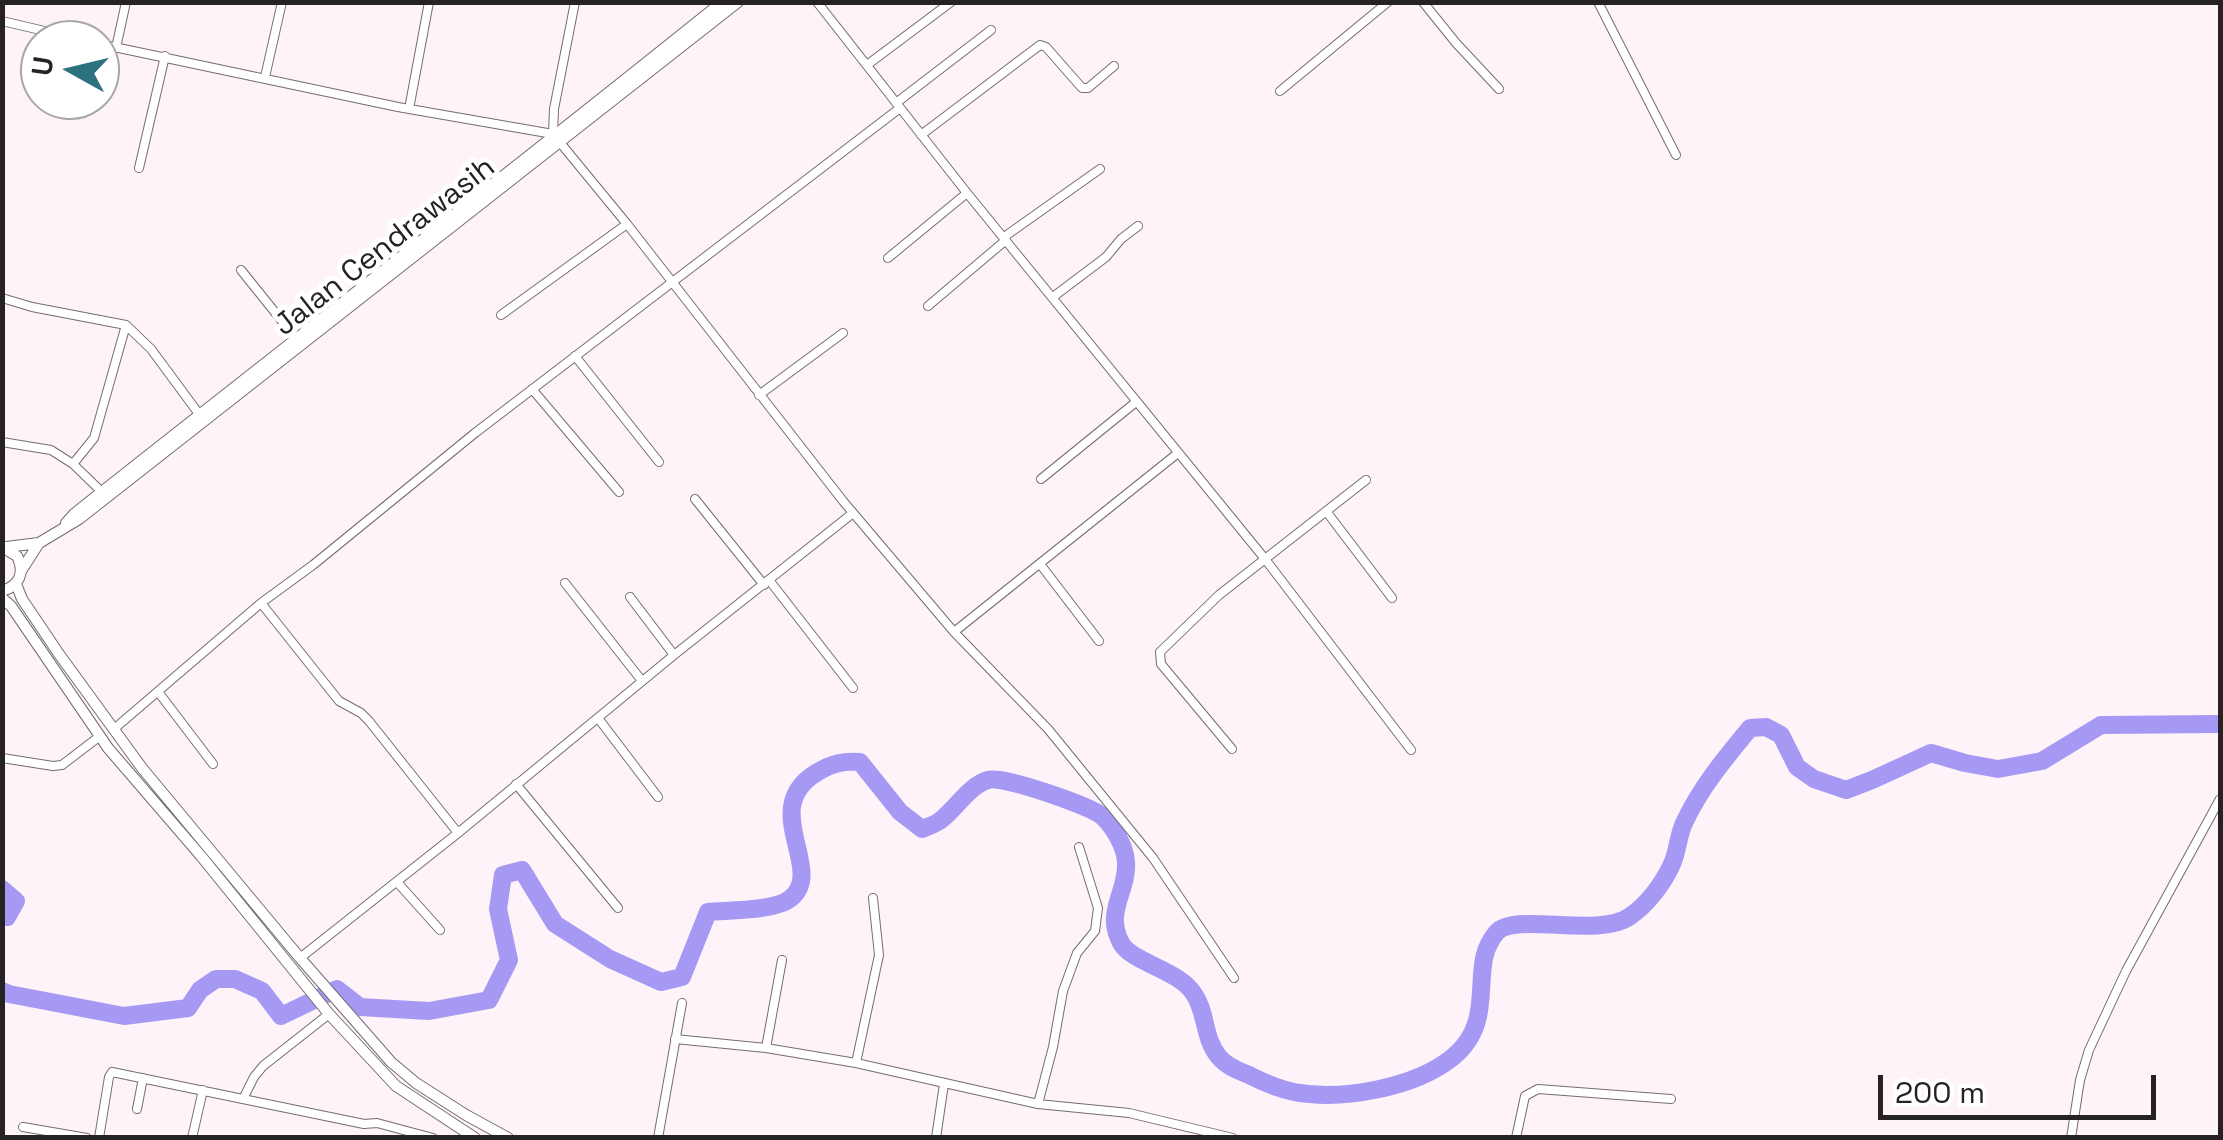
<!DOCTYPE html>
<style>
body{margin:0}
#map{position:relative;width:2223px;height:1140px;overflow:hidden;background:#fdf3f9;font-family:"Space Grotesk",sans-serif}
canvas{display:block}
.frame{position:absolute;inset:0;border:5px solid #262224;pointer-events:none}
.north{position:absolute;left:20px;top:20px;width:100px;height:100px;box-sizing:border-box;background:#fff;border:2px solid #a8a7a7;border-radius:50%;rotate:278deg;font-size:28px;font-weight:700;line-height:40px;text-align:center;color:#262224}
.north::after{content:'';display:block;margin:auto;width:35px;height:45px;background:#2b727e;clip-path:polygon(50% 0,100% 100%,50% 72%,0 100%)}
.scale{position:absolute;left:1878px;top:1075px;width:278px;height:45px;box-sizing:border-box;border:5px solid #262224;border-top:0;padding-left:12px;font-size:30px;line-height:35px;white-space:nowrap;color:#262224;-webkit-text-stroke:8px #fff;paint-order:stroke}
</style>
<div id="map">
<canvas width="2223" height="1140"></canvas>
<div class="frame"></div>
<div class="north">U</div>
<div class="scale">200 m</div>
</div>
<script>
const context = document.querySelector('canvas').getContext('2d');
context.lineJoin = 'round';
function strokePath(path, color, width, dash) { context.strokeStyle = color; context.lineWidth = width; context.lineCap = dash ? 'butt' : 'round'; context.setLineDash(dash || []); context.stroke(path); }
function drawText(font, color, halo, rows, align = 'center') {
  context.font = font + ' "Space Grotesk",sans-serif'; context.lineWidth = 10; context.setLineDash([]); context.textBaseline = 'middle'; context.strokeStyle = halo; context.fillStyle = color; for (const [text, x, y, turn = 0] of rows) {
    context.save(); context.translate(x, y); context.rotate((+turn || 0) * Math.PI / 180); context.textAlign = isNaN(turn) ? turn : align; if (halo) context.strokeText(text, 0, 0); context.fillText(text, 0, 0); context.restore();
  }
}
strokePath(new Path2D(`
 M2 889 16 901 7 917 2 916
 M2 991 9 994 124 1016 188 1008 200 990 216 979H235L262 991 281 1016 337 989 360 1007 429 1011 489 1000 509 960 498 909 503 875 522 870 555 924 610 959 661 982 682 977 708 912C729 910 776 911 791 898 826 869 758 809 816 773 832 763 842 761 860 762L900 812 922 829C929 826 937 824 942 819 956 808 970 785 988 780 1002 775 1090 806 1102 816 1114 827 1125 846 1126 862 1128 892 1104 911 1121 943 1132 963 1178 969 1194 994 1207 1013 1203 1038 1219 1057 1227 1067 1240 1071 1251 1076 1265 1083 1279 1089 1294 1092 1341 1101 1415 1088 1453 1057 1500 1018 1466 966 1497 932 1515 912 1598 938 1629 917 1647 905 1663 884 1672 864 1678 851 1678 834 1685 821 1701 787 1726 757 1750 728L1766 727 1781 735 1797 767 1814 779 1846 790 1872 780 1931 753 1965 763 1998 769 2042 761 2101 725 2220 724`), '#a699f4', 18);
const street = new Path2D(`
 M575 2 554 109 553 134 627 224 843 501 954 632 1048 729 1153 858 1234 978
 M817 2 967 193 1265 559 1411 750
 M1423 2 1456 43 1499 89
 M1598 2 1676 155
 M2 21 83 40
 M100 44 398 107 553 134
 M116 48 126 2
 M867 65 951 2
 M265 77 282 2
 M1280 91 1388 2
 M896 103 991 30
 M409 109 429 2
 M921 135 1040 45 1046 47 1082 88H1088L1114 66
 M139 168 165 56
 M1004 237 1100 169
 M888 258 967 193
 M241 270 298 341
 M1053 297 1106 257 1121 239 1138 226
 M2 298 32 307 126 325 151 349 199 414
 M928 306 1006 240
 M501 315 627 224
 M575 356 659 462
 M532 389 619 492
 M759 395 843 333
 M2 442 51 450 73 464 105 495
 M73 464 94 438 126 325
 M1041 479 1136 402
 M695 499 764 585
 M1326 511 1392 598
 M1040 564 1099 641
 M769 580 853 688
 M565 583 642 681
 M630 597 674 655
 M261 603 339 701 361 713 369 721 458 833
 M954 632 1178 453
 M159 693 213 764
 M598 718 658 797
 M114 729 261 603 313 565 475 433 900 108
 M1232 749 1161 664 1160 652 1219 595 1366 480
 M2 758 53 766 62 765 100 736
 M516 784 618 908
 M397 882 440 930
 M300 958 458 833 674 655 853 513
 M675 1039 766 1048 856 1063 1038 1104 1129 1113 1233 1138
 M766 1048 782 960
 M856 1063 879 955 873 898
 M243 1099 254 1077 263 1066 329 1014
 M1038 1104 1053 1047 1063 991 1077 953 1095 931 1098 908 1079 847
 M137 1109 143 1078
 M23 1127 87 1138
 M99 1138 109 1077 112 1072 364 1124 377 1123 433 1138
 M192 1138 203 1090
 M658 1138 682 1003
 M936 1138 944 1084
 M1516 1138 1525 1096 1538 1089 1671 1099
 M2071 1138 2080 1080 2089 1050 2126 971 2220 799`);
const secondary = new Path2D(`
 M66 523 74 514C290 343 507 175 722 2
 M2 547 17 556C25 572 20 586 2 591
 M6 547 39 543
 M21 571 39 543 79 519 738 2
 M16 584 22 599 59 654 142 768 300 958 391 1062 416 1083 466 1115 508 1138
 M2 598 11 606 108 748 201 856 329 1014 396 1086 475 1138`);
strokePath(street, '#756c71', 10);
strokePath(secondary, '#756c71', 12);
strokePath(street, '#fff', 8);
strokePath(secondary, '#fff', 10);
drawText('30px', '#262224', '#fff', [
 ["Jalan Cendrawasih",385,247,-38]
]);
</script>
